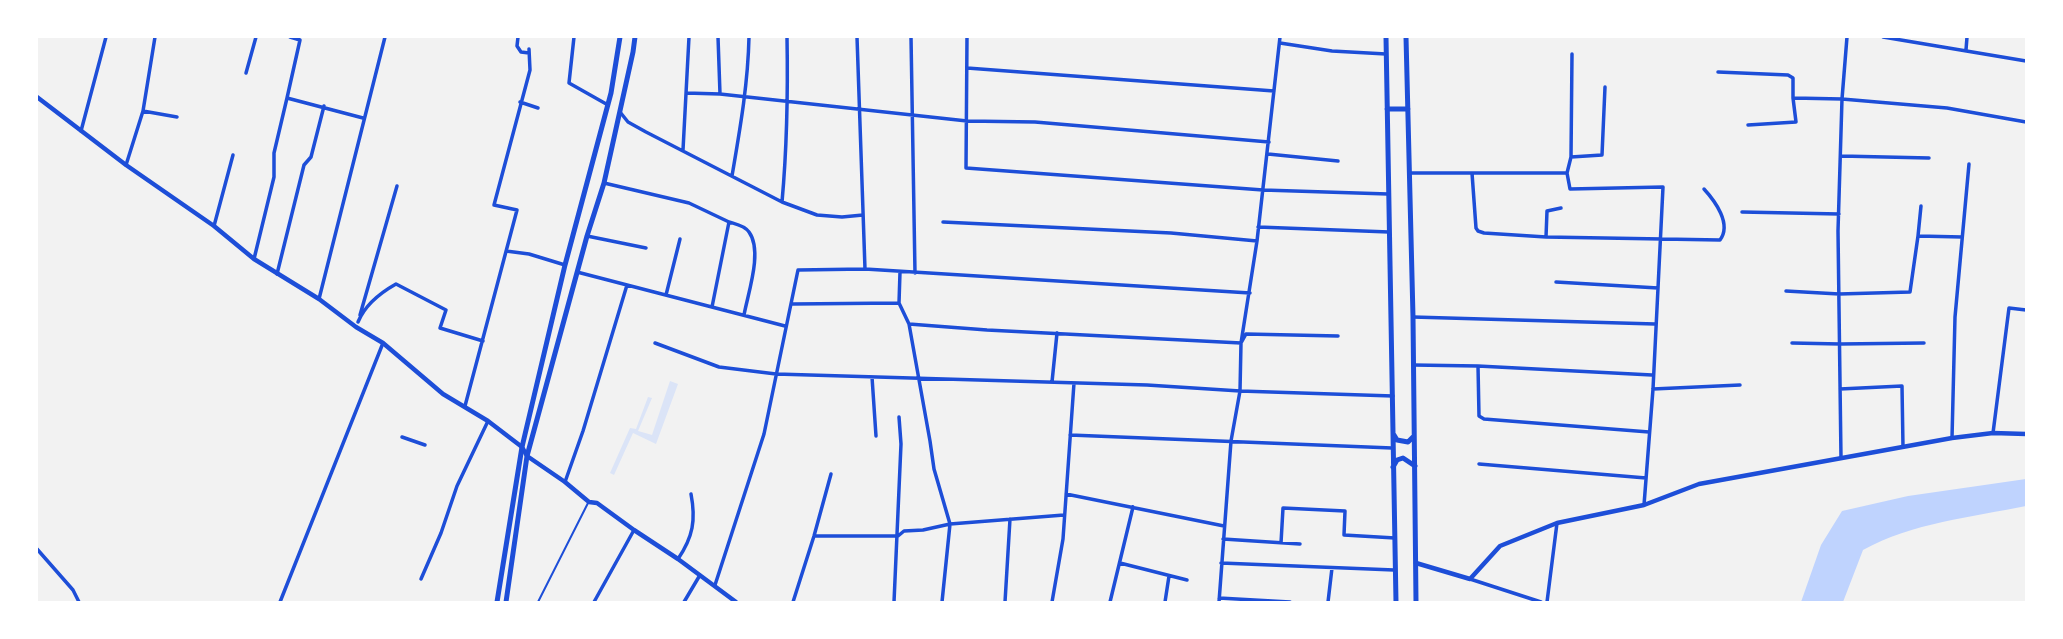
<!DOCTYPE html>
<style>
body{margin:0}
#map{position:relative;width:2063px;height:639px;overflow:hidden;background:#f2f2f2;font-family:"Libre Baskerville",serif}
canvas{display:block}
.frame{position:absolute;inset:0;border:38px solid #fff;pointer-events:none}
</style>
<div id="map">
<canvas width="2063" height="639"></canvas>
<div class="frame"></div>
</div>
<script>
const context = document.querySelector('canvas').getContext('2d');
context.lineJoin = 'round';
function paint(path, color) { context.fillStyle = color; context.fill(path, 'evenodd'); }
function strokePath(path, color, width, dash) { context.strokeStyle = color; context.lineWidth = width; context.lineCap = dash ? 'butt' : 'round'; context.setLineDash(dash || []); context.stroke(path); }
paint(new Path2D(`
 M670 381 678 384 656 444 633 433 614 475 610 473 630 428 636 429 648 397 652 398 638 431 652 435Z`), '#dbe4f7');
paint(new Path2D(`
 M2026 479V506C1972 517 1912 523 1863 550L1843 602H1801L1821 545 1842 511 1908 496Z`), '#bfd3fe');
strokePath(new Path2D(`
 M538 602 588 503`), '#1d4ed8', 2);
strokePath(new Path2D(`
 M290 37 300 40 287 98 363 118
 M518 37 517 46 521 52 529 53
 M574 37 569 83 608 105
 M718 37 720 94
 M857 37 865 269
 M911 37 915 273
 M967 37 966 168 1263 190 1388 194
 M1883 37 2026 61
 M1280 43 1332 51 1386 54
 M1966 50 1967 37
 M1572 54 1571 157 1567 173 1570 189 1663 187 1653 389 1644 505
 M967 68 1274 91
 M1718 72 1788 75 1793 78V98L1796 122 1748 125
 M246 73 256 37
 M686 93 720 94 967 121 1035 122 1269 142
 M1793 98 1842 99 1947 108 2026 122
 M520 102 538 108
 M143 111 177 117
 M620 112 628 122 646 132 782 202 817 215 842 217 863 215
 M81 131 106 37
 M683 150 689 37
 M1268 154 1338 161
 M1841 156 1929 158
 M1571 157 1602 155 1605 87
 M126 165 143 111 155 37
 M1409 173H1567
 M1472 173 1476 228 1478 231 1484 233 1546 237 1720 240C1732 224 1715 201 1704 189
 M732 176C740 129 748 84 749 37
 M604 183 689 203 729 222 712 307
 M782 202C787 147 788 92 787 37
 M1742 212 1839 214
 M729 222C735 224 744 225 749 232 763 251 748 293 744 315
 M943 222 1171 233 1257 241
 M214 226 233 155
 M1258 227 1389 232
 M587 236 646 248
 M1918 236 1921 206
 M1546 237 1547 211 1561 208
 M506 251 529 254 565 265
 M254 259 274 177V153L287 98
 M577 272 785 326
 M900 272 899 303 909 324 930 441 934 469 950 524 942 602
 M277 274 304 165 311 157 324 106
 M1556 282 1658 288
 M1786 291 1839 294 1910 292 1918 236 1962 237
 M666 295 680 239
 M319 299 385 37
 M793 304 899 303
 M360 315 397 186
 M1413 317 1655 324
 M358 322C365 305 380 293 396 284L446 310 440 328 483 341
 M909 324 987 330 1241 343 1246 334 1338 336
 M655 343 719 367 776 374 1147 385 1240 391 1393 396
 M1792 343 1840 344 1924 343
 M1413 365 1478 366 1652 375
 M1478 366 1479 416 1484 419 1649 432
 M872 377 876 436
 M1052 382 1057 333
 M1653 389 1740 385
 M1840 389 1902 386 1903 447
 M465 406 517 210 494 205 530 70 529 49
 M1993 433 2009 308 2026 310
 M1070 435 1392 448
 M402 437 425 445
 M1952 438 1955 317 1969 164
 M1841 458 1838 231 1842 99 1847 37
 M1479 464 1646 478
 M565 482 583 431 627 285
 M1066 494 1224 526
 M814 536H898L904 531 923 530 950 524 1064 515
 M1223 539 1300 544
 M1281 543 1283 508 1345 511 1344 535 1395 538
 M37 549 73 590 79 602
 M678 559C693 537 696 520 691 494
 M1120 563 1187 580
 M1221 563 1394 570
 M421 579 441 533 457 486 488 421
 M1470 579 1541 602
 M715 585 764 434 798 270 865 269 1250 293
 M1219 598 1290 602
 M280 602 383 343
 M594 602 634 530
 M684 602 700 575
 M793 602 814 536 831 474
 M894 602 901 444 899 417
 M1005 602 1010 519
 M1052 602 1063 539 1074 383
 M1110 602 1133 507
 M1165 602 1169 576
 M1219 602 1231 441 1240 391 1241 343 1257 241 1280 37
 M1328 602 1332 568
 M1547 602 1557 523`), '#1d4ed8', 3.5);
strokePath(new Path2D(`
 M37 97 126 165 214 226 254 259 319 299 356 327 383 343 443 394 488 421 522 447 527 456 565 482 589 502 597 503 634 530 678 559 736 602
 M1416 563 1470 579 1500 546 1557 523 1644 505 1699 484 1952 438 1993 433 2026 434`), '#1d4ed8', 4.5);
strokePath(new Path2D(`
 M1386 37 1396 602
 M1406 37 1413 317 1416 602
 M1387 109H1408
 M1394 435 1397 440 1408 442 1413 437
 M1393 467 1397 460 1403 458 1415 466
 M497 602 522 447 565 265 611 93 620 37
 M506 602 527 456 587 236 604 183 633 52 635 37`), '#1d4ed8', 5);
</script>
